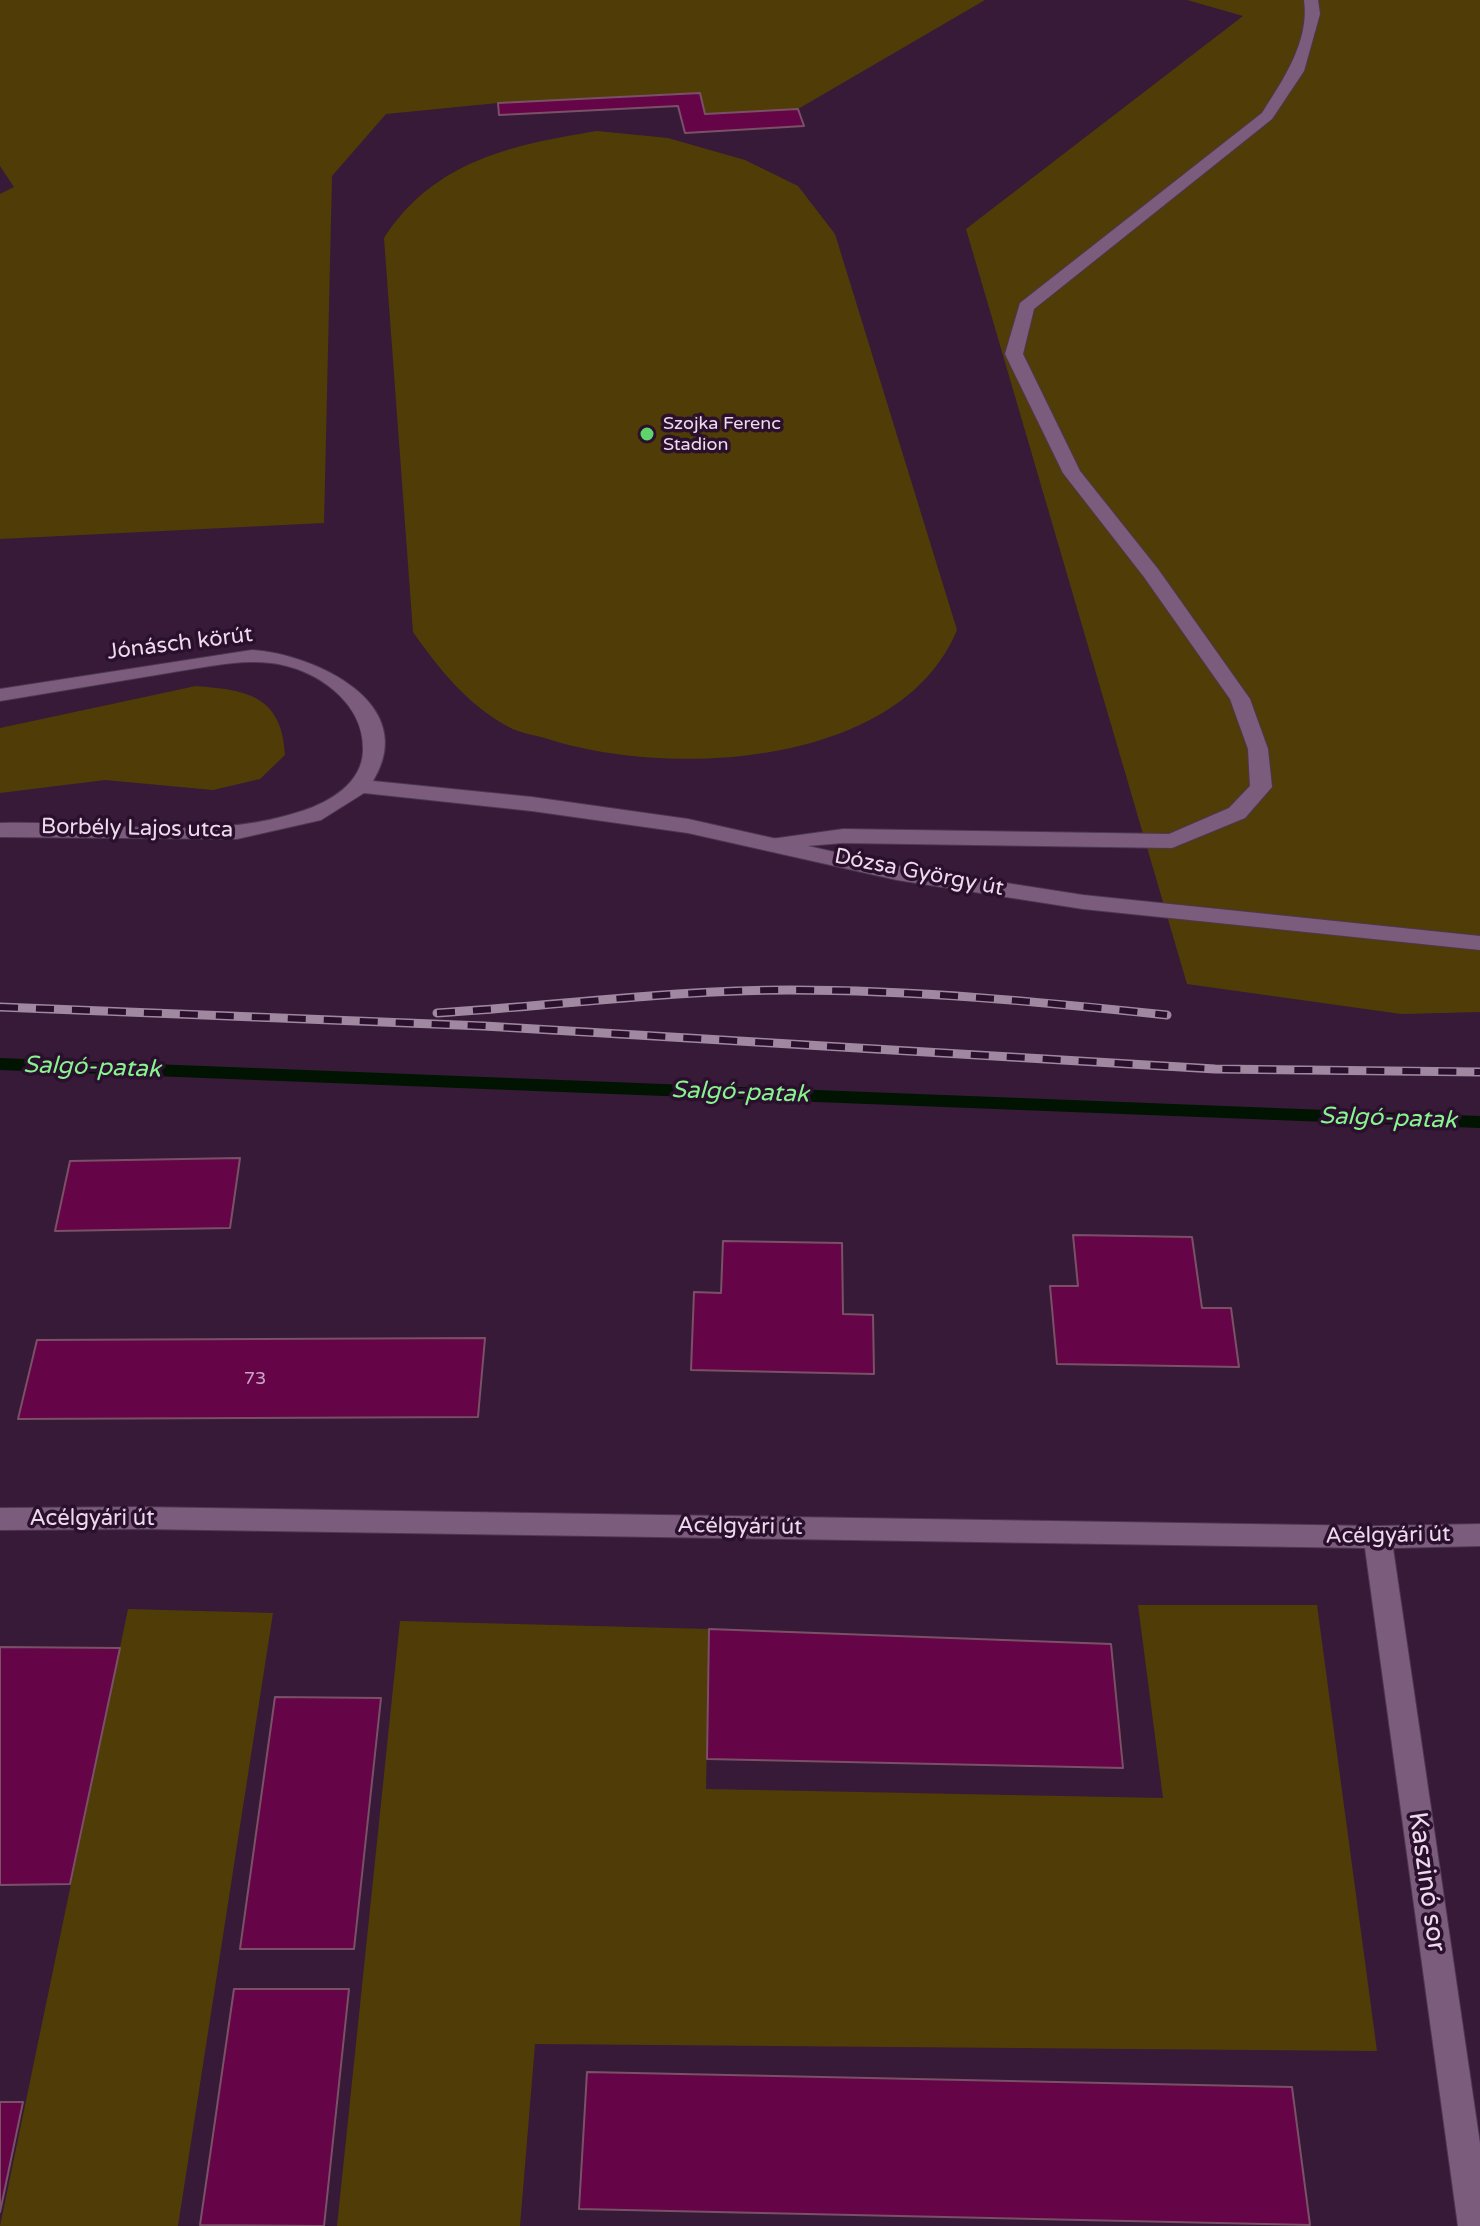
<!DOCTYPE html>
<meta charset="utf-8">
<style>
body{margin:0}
canvas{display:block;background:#361a37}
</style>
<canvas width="1480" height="2226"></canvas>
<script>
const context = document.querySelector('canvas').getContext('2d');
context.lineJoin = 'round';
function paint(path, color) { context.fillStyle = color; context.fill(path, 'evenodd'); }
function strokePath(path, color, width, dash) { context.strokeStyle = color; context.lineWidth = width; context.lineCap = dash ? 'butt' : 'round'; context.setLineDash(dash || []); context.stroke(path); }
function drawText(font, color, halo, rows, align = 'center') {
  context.font = font + ' "Varela Round",sans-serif'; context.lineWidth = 7; context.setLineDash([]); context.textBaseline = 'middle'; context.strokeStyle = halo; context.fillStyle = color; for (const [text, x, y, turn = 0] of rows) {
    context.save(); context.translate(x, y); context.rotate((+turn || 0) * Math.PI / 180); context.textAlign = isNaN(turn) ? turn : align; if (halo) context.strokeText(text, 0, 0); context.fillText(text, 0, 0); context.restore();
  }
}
paint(new Path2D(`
 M0 0H985L798 109 705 114 699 93 498 103 386 114 332 176 324 523 0 539V194L14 187 0 166Z
 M1187 0H1480V1012L1401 1014 1187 984 966 229 1243 16Z
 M597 131 668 138 745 160 798 186 835 234 957 630C900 768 669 778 548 739 535 735 519 733 507 726 467 704 439 669 413 632L384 238C434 161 511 145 597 131Z
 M196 686C246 690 282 695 285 755L260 779 213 790 105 780 0 793V728Z
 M1138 1605H1317L1377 2051 535 2044 520 2226H337L400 1621 709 1629 706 1789 1163 1798Z
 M128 1609 273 1613 178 2226H0Z`), '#503c06');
paint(new Path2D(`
 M0 1058 1480 1116V1128L0 1070Z`), '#001401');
const building = new Path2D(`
 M700 93 705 114 798 109 804 126 685 133 678 106 499 115 498 103Z
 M240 1158 230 1228 55 1231 70 1161Z
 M1073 1235 1192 1237 1202 1308H1231L1239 1367 1057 1364 1050 1286H1078Z
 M723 1241 842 1243 843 1314 873 1315 874 1374 691 1370 694 1292 721 1293Z
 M485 1338 478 1417 18 1419 37 1340Z
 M709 1629 1111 1644 1123 1768 707 1759Z
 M0 1647 120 1648 70 1884 0 1885Z
 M275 1697 381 1698 354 1949H240Z
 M234 1989H349L324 2226 200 2225Z
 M587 2072 1292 2087 1310 2225 579 2209Z
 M0 2102H23L0 2212Z`);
paint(building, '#650447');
strokePath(building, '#7a5067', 2);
const lane = new Path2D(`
 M1304 0H1318L1320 14 1304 71 1272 119 1034 309 1023 354 1080 471 1158 569 1250 699 1268 749 1272 787 1245 818 1172 848 843 843 771 849 768 844 771 839 843 829 1169 834 1229 808 1250 786 1248 749 1230 699 1144 577 1063 473 1005 354 1020 303 1262 113C1283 80 1310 41 1304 0Z`);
const street = new Path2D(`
 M252 650C314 654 421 703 373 781L532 797 688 819 897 866 1083 895 1480 936V950L1083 909 897 880 688 833 532 811 364 793 321 820 237 839 0 837V823C100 820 206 843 302 811 330 802 362 783 363 751 365 702 315 668 271 663 236 659 202 668 168 673 112 682 56 692 0 701V689Z
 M141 1507 1377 1526 1480 1524V1546L1393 1548 1480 2144V2226H1458L1365 1548 141 1529 0 1530V1508Z`);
strokePath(lane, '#4e3750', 2);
strokePath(street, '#4e3750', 2);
paint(lane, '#7c5c7d');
paint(street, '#7c5c7d');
const rail = new Path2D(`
 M0 1007 484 1026 1215 1069 1480 1072
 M437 1013C555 1006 672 990 790 990 916 990 1042 1002 1167 1015`);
strokePath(rail, '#9f88a0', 9);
strokePath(rail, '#2b102d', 6, [18]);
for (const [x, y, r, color] of [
 [647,434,8,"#5ed56c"]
]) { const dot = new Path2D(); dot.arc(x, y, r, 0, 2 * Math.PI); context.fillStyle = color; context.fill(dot); strokePath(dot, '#2b102d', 3); }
drawText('18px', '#eddaed', '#2b102d', [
 ["Szojka Ferenc",663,424],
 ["Stadion",663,445]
], 'left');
drawText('18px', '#cba4c4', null, [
 ["73",255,1379]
]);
drawText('22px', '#eddaed', '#2b102d', [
 ["Jónásch körút",180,644,-7],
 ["Borbély Lajos utca",137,829,1],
 ["Dózsa György út",919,873,11],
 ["Acélgyári út",92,1519],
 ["Acélgyári út",740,1527,1],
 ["Acélgyári út",1388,1536,-1]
]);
drawText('italic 24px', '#86f48f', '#2b102d', [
 ["Salgó-patak",92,1068,2],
 ["Salgó-patak",740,1093,2],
 ["Salgó-patak",1388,1119,2]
]);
drawText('26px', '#eddaed', '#2b102d', [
 ["Kaszinó sor",1426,1882,82]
]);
</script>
